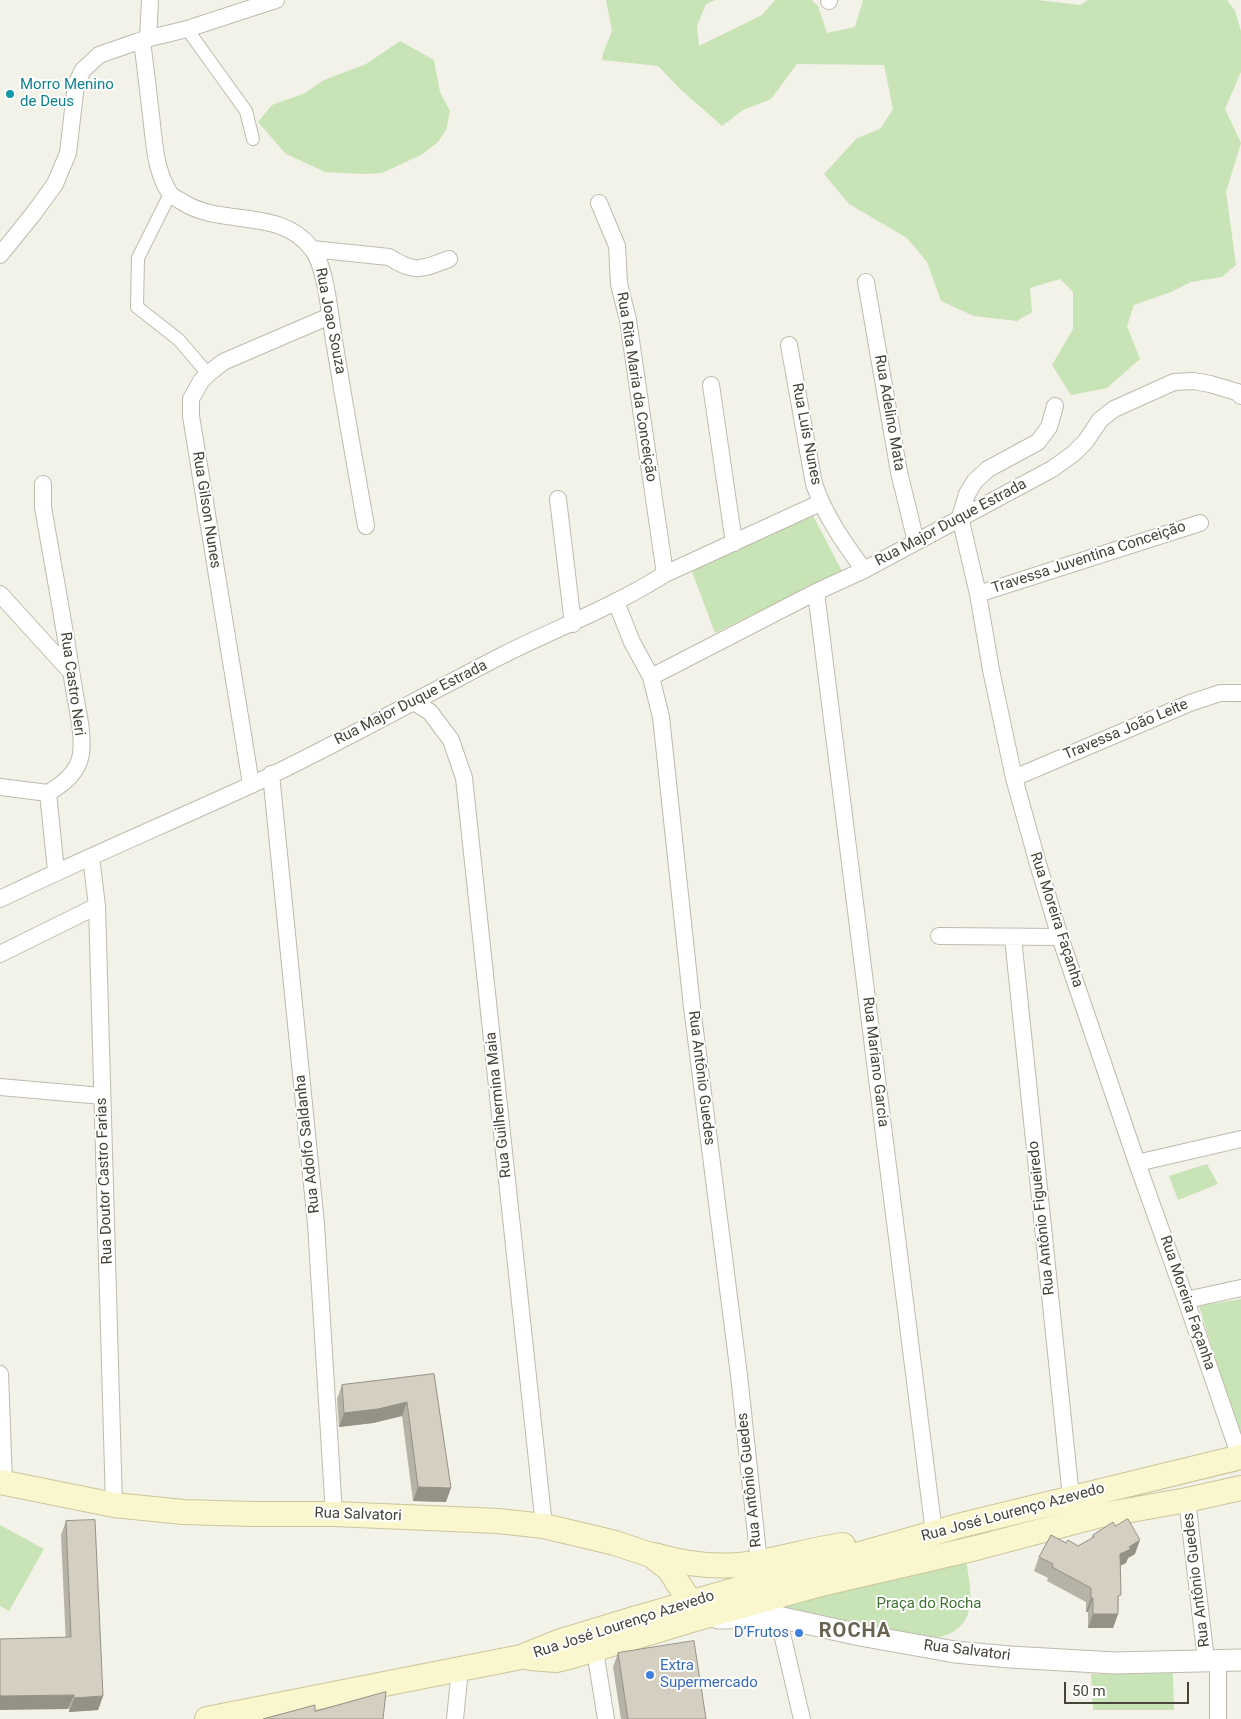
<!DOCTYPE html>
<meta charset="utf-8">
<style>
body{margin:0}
#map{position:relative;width:1241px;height:1719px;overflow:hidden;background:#f3f2e9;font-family:Roboto,sans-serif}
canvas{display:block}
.scale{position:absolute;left:1064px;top:1682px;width:125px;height:22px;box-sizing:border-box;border:2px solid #464338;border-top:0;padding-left:6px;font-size:15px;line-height:18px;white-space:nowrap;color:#464338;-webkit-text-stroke:4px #fff;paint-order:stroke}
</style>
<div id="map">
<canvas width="1241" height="1719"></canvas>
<div class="scale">50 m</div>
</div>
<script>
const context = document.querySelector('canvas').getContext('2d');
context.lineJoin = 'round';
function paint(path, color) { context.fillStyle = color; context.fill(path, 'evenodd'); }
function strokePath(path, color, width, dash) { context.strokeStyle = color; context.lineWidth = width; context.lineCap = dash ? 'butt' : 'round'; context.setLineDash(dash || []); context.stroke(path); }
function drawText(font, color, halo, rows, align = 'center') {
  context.font = font + ' Roboto,sans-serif'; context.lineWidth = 4; context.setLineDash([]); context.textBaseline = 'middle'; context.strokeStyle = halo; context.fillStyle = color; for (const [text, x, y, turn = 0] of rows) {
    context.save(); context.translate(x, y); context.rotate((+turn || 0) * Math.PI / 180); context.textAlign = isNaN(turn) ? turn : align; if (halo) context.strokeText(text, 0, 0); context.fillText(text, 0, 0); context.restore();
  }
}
paint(new Path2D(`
 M606 0H716L706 4 697 26 699 46 762 15 775 0H812L818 6 827 33 855 27 863 0H1038L1080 5 1088 0H1227L1235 11 1241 31V72L1225 109 1241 143 1226 192 1236 265 1222 277 1191 282 1171 292 1134 305 1127 326 1140 359 1107 388 1071 395 1052 365 1073 329V292L1060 279 1030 288 1032 312 1017 321 974 316 941 301 927 262 907 238 849 204 824 174 857 138 880 129 893 109 884 65 797 64 771 99 743 110 722 126 680 89 658 66 602 60 603 53 612 31Z
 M400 41 434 60 440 92 450 111 446 130 438 142 421 155 382 173 364 174 325 172 286 154 258 122 272 105 305 93 324 80 366 64Z
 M811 512 842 571 715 633 691 569Z
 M1207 1164 1218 1184 1178 1200 1169 1176Z
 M1241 1299V1440L1199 1306Z
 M0 1525 44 1549 9 1611 0 1606Z
 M966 1559C969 1584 980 1618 951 1633 945 1636 937 1638 929 1640L767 1607Z
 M1173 1673 1174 1710H1093L1091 1674Z`), '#c8e3b6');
const pedestrian = new Path2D(`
 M187 29 246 111 253 139
 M170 194 138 258 137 307 179 340 208 374`);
const minor = new Path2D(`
 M829 0V1
 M148 39 150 0
 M142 40C145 65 148 90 151 115 154 141 155 170 169 192 171 196 177 199 181 201 220 228 280 206 312 249 326 266 330 317 334 340 344 402 355 464 366 526
 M599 203 617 246 619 284 628 320 665 574
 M312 249 389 257C415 274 422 269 449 259
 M0 255 34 213 55 184 68 153 76 84 83 70 99 55 142 40 187 29 276 0
 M866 282 899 472 916 542
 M789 345 814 484C825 516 844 543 864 570
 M711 385 734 543
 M1055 406 1049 427 1038 442 988 469 975 481 967 494 960 517 978 594 991 670 1014 778 1038 864 1060 937 1137 1163 1186 1300 1240 1457
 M43 484V507C53 565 64 624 73 683 76 704 84 732 81 754 78 773 63 784 48 793L56 871
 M558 499 573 624
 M816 592 934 1533
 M0 594 71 672
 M978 594 1200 523
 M616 602 632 642 651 677 661 717 692 1007 739 1375 759 1563
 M651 677 816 592 864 570 1052 469 1073 454 1086 441 1100 420 1114 409 1174 382 1193 381 1210 384 1237 392 1241 396
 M414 702 430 712 451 740 464 778 544 1526
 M271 774 316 1224 334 1514
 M1014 778 1190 703 1220 693H1241
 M251 784 191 416V399L201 381 208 374 223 362 330 316
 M0 787 48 793
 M91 857 97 906 114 1505
 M0 899C83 859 168 823 251 785 336 745 419 698 503 655 557 628 613 607 665 574L820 503
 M939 936 1060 937
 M1013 938 1071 1497
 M0 954 97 906
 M0 1087 102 1096
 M1137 1163 1241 1139
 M1186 1300 1241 1288
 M0 1374 4 1482
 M1187 1500 1206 1660
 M778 1617 802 1719
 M595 1651 606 1719
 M1218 1660V1719
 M455 1719 460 1669`);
const tertiary = new Path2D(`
 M718 1618 778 1617 860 1635 955 1652 1010 1657 1115 1663 1241 1660`);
const secondary = new Path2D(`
 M0 1482 114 1505 183 1512 252 1514H334L498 1521 544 1526 615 1543 651 1555 669 1569 690 1602
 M654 1555C688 1565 725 1569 760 1562 788 1557 815 1549 843 1545
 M530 1658 556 1660 569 1657 695 1619 821 1584 976 1548 1097 1516 1187 1500 1241 1488
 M207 1719 521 1657 558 1642 637 1618 958 1526 1241 1457`);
strokePath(pedestrian, '#bebbad', 14);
strokePath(minor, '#bebbad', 18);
strokePath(tertiary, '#bebbad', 23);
strokePath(secondary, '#cbc69b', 26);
strokePath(pedestrian, '#fff', 12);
strokePath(minor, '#fff', 16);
strokePath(tertiary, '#fff', 21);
strokePath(secondary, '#faf6cd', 24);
paint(new Path2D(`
 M434 1374 446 1502 413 1501 402 1416 373 1423 339 1427 337 1399 342 1385Z
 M66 1521 103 1696 98 1710 69 1712 61 1535Z
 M1115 1526 1135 1554 1128 1558 1126 1563 1120 1566 1118 1614 1113 1628H1088V1612H1086V1602L1047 1581 1048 1578 1034 1571 1039 1557 1078 1546 1091 1539 1093 1535Z
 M618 1653 706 1719H621L613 1667Z`), '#b6b2a5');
paint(new Path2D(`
 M407 1402 402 1416 373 1423 339 1427 344 1413Z
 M418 1487 451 1488 446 1502 413 1501Z
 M1140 1540 1135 1554 1128 1558 1126 1563 1115 1568 1120 1554 1129 1547Z
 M1091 1598H1093L1088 1612H1086Z
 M1093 1614H1118L1113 1628H1088Z
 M74 1695 68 1709 0 1710V1696Z
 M103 1696 98 1710 69 1712 74 1698Z`), '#949186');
const building = new Path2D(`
 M434 1374 451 1488 418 1487 407 1402 378 1409 344 1413 342 1385Z
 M1128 1519 1140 1540 1129 1547 1131 1549 1120 1554 1121 1595 1118 1596V1614H1093V1598H1091V1588L1052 1567 1053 1564 1039 1557 1051 1535 1066 1543 1068 1540 1078 1546 1094 1537 1093 1535 1113 1522 1115 1526Z
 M95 1520 103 1696 74 1698V1695L0 1696V1639L71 1637 66 1521Z
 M694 1641 706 1719H628L618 1653Z
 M386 1692 383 1719H263L315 1705V1711Z`);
paint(building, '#d4cfc0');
strokePath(building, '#949186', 1);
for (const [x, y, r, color] of [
 [10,94,5,"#0f9aa8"],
 [799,1633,5,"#3f7fe0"],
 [650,1675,5,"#3f7fe0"]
]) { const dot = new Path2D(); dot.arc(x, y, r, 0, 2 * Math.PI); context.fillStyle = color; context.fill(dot); strokePath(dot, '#fff', 2); }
drawText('15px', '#0d838f', '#fff', [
 ["Morro Menino",20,85],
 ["de Deus",20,102]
], 'left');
drawText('15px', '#464338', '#fff', [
 ["Rua Joao Souza",330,321,79],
 ["Rua Rita Maria da Conceição",636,387,81],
 ["Rua Adelino Mata",889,413,80],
 ["Rua Luís Nunes",806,434,79],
 ["Rua Gilson Nunes",206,510,81],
 ["Rua Major Duque Estrada",951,523,-28],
 ["Travessa Juventina Conceição",1089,558,-18],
 ["Rua Castro Neri",72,684,82],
 ["Rua Major Duque Estrada",411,703,-27],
 ["Travessa João Leite",1126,730,-23],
 ["Rua Moreira Façanha",1056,920,72],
 ["Rua Mariano Garcia",875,1062,83],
 ["Rua Antônio Guedes",701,1078,83],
 ["Rua Guilhermina Maia",499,1105,-96],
 ["Rua Adolfo Saldanha",308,1144,-96],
 ["Rua Doutor Castro Farias",105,1181,-92],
 ["Rua Antônio Figueiredo",1042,1218,-96],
 ["Rua Moreira Façanha",1187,1303,71],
 ["Rua Antônio Guedes",750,1480,-96],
 ["Rua José Lourenço Azevedo",1013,1513,-15],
 ["Rua Salvatori",358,1515,2],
 ["Rua Antônio Guedes",1197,1580,-97],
 ["Rua José Lourenço Azevedo",624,1625,-18],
 ["Rua Salvatori",967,1651,7]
]);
drawText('15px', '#3f7331', '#fff', [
 ["Praça do Rocha",929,1604]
]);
drawText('15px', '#366cbe', '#fff', [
 ["D’Frutos",789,1633],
 ["Extra",660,1666,"left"],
 ["Supermercado",660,1683,"left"]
], 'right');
context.letterSpacing = '1px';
drawText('bold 20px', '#686251', '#fff', [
 ["ROCHA",855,1632]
]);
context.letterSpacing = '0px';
</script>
